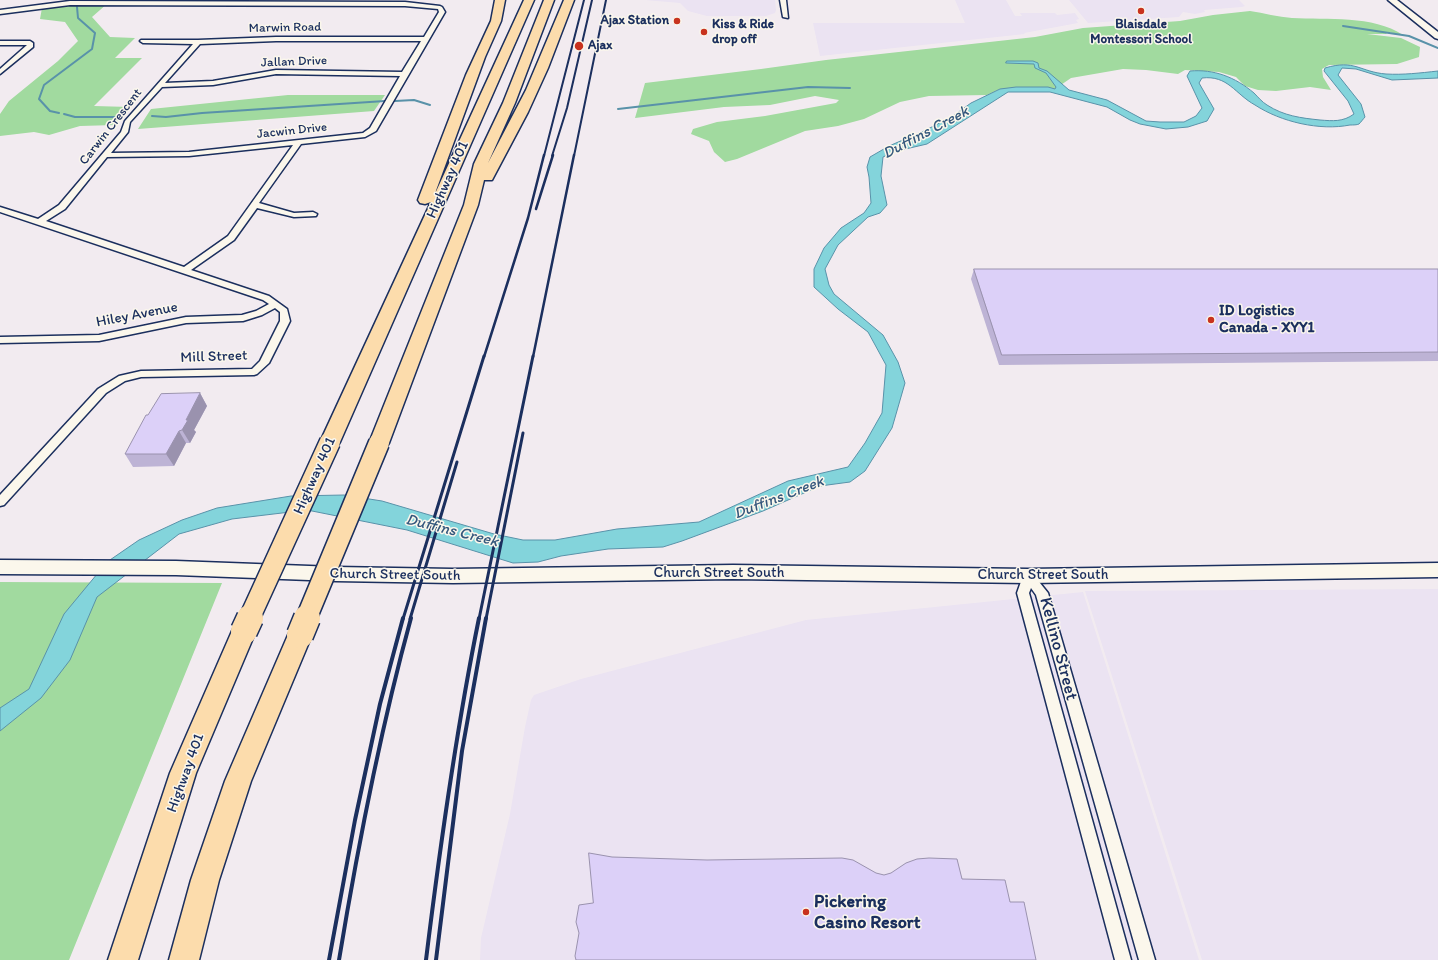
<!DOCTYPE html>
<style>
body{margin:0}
canvas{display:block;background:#f2ebf0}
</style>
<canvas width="1438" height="960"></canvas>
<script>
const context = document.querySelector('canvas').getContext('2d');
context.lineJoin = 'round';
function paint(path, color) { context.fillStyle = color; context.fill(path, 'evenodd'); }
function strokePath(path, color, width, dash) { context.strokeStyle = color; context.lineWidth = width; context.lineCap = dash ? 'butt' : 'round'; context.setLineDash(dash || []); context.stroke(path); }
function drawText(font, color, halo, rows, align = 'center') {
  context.font = font + ' Itim,sans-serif'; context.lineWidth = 3; context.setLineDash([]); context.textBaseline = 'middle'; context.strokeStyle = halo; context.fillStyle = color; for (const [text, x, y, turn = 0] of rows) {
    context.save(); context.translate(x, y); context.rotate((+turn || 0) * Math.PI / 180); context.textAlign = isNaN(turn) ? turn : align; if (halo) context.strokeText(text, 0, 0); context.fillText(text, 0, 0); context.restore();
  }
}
paint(new Path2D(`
 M645 0H775L776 10 775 13 766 16H707L688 11 680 3Z
 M955 0H1006L1015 16H1022L1020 13H1055L1057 15 1075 13 1079 19 1076 20 1078 23 1024 33 1025 34 820 56 813 23H965Z
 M1069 0H1239L1245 6 1242 7 1204 10 1205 12 1195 14 1183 12 1179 17 1088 23Z
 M1438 589V960H1202L1085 591Z
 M1083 592 1199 960H480L481 938 510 814 525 727 531 700 534 695 581 679 806 620Z`), '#ebe3f2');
paint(new Path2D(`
 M108 3 92 17 110 37 135 38 115 58H142L94 106 130 107 115 125 80 126 49 135 34 132 0 136V114L9 101 58 61 78 41 65 22 40 19 42 8 75 4Z
 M1250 11C1264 13 1278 17 1292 18 1327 20 1373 15 1403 35L1388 32 1386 34H1367L1401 38 1420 47 1419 57 1397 64 1329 65 1322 69 1323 77 1331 90 1310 87 1276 91 1258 90 1245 86 1236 77 1219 72 1185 70 1178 74 1146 70 1123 69 1071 78 1055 89H1000L987 95 929 96 900 102 864 119 838 126 805 131 737 159 725 162 714 152 709 141 691 134 693 129 717 122 765 116 836 103 839 100 815 96 770 105 724 107 635 118 645 83 761 69 826 60 1035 37 1083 28 1180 21 1213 15Z
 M288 95H385L374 111 138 129 151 109Z
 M0 582 222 583 69 960H0Z`), '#a1da9f');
const water = new Path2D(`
 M1007 61H1033L1038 63 1039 68 1047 71 1069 90 1107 100 1146 121 1160 122H1184L1196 116 1202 108 1187 76 1190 71C1214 69 1235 77 1254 93 1258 97 1262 102 1267 105 1284 116 1301 118 1320 120 1333 121 1343 122 1354 114L1348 101 1324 71 1325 68C1355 59 1360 72 1386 74 1403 75 1420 73 1438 71V78L1392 80 1356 69 1342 68 1338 75 1361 104 1365 117C1364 118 1361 122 1359 124 1357 125 1353 125 1350 125 1320 131 1281 122 1255 105 1235 94 1228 75 1202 78L1199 83 1214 109 1207 121 1188 127 1166 129 1140 124 1130 120 1107 107 1050 92H1008L927 144 897 151 883 157 881 176 887 205 880 213 868 217 838 245 825 269 829 285 834 294 883 335 898 362 905 383 892 428 865 471 850 482 820 486 763 511 682 541 663 547 608 549 561 556 538 562 513 563 407 530 307 510 232 519 179 534 97 597 70 660 41 698 0 731V708L29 689 64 614 107 562 139 540 182 520 217 508 291 496 344 495 382 501 494 534 523 540H555L617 529 699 522 788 481 848 467 865 443 882 413 886 365 868 332 838 309 814 287V269L824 248 841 228 864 213 871 203 869 177 867 167 870 157 889 146 926 130 953 116 971 103 1000 89 1016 87H1048L1055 89 1056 87 1046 73 1035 68 1034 64 1006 63Z`);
paint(water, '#83d4db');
strokePath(water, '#5992a9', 1);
strokePath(new Path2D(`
 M1343 26 1409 36 1438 48
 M395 101 414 100 430 105
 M618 109 808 87 850 88
 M59 113 50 111 39 99 44 85 92 49 95 33 78 18 77 7
 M64 114 75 117H114
 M152 116 166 117 202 113 385 101`), '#5992a9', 2);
const minor = new Path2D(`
 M780 0H786L788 18 783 17Z
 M70 1 405 2 440 6 442 7 445 12 376 131 365 137 301 144 259 203 294 213 313 212 317 214 316 216 294 217 257 208 234 240 191 270 269 296 287 309 290 321 269 363 257 374 254 375 141 377 125 381 106 393 4 505 0 506V495L98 389 119 376 141 371 252 369 260 361 280 321V312L275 308 262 315 243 321 186 323 99 341 0 343V337L99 335 186 317 242 315 256 311 269 304 263 300 0 212V207L38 219 59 205 121 132 125 121 193 44 143 43 140 41 141 40H198L276 37H424L439 12 438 9 405 6 70 5 0 14V10ZM276 41H421L402 72 276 70 213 81 165 83 200 44ZM276 74 400 76 370 128 363 133 189 152 111 153 128 132 130 122 162 87 213 85ZM293 145 228 236 184 267 46 221 65 209 107 157 189 156Z
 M0 41H30L33 43V47L0 74V69L27 45H0Z
 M1028 571 1032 573 1048 593 1155 960H1139L1036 595 1031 588 1029 593 1131 960H1115L1017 593 1024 573Z`);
const secondary = new Path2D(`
 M1388 0H1397L1438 32V39L1435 38Z
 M0 560 176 561 336 567 453 569 733 565 1028 569 1438 563V577L1028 583 733 579 453 583 336 581 176 575 0 574Z`);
const motorway = new Path2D(`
 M495 0H505L501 21 485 57 434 196 524 0H534L340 442 337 447 330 449 323 447 320 442 431 202 425 204 420 203 418 200 466 75 491 21Z
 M544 0H554L515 103 488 163 526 90 564 0H574L548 68 528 112 492 180H484L478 205 389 443 386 448 379 450 372 448 369 443 464 205 474 164 503 103Z
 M244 621 252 624 256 631 196 773 138 960H108L170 773 232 631 236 624Z
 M300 625 308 628 312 635 251 781 219 880 199 960H169L191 880 225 781 288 635 292 628Z`);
strokePath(minor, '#1b2f5e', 3);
strokePath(secondary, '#1b2f5e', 3);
strokePath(motorway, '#1b2f5e', 3);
paint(minor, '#fbf7ec');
paint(secondary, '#fbf7ec');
paint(motorway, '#fcdcac');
strokePath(new Path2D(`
 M544 156 584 0
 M552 156 567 108 592 0
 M574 156 606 0`), '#1b2f5e', 2);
strokePath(new Path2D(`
 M536 209 553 155
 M484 357 528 218 544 155
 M533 357 574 155`), '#1b2f5e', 2.5);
strokePath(new Path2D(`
 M403 619 484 356
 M410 619 457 462
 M479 619 533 356
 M486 619 523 433`), '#1b2f5e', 3);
strokePath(new Path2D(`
 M329 960 355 820 380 704 403 618
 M339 960C358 845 380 731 411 618
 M426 960C440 846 456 731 479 618
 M436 960 462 751 486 618`), '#1b2f5e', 4);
const motorwayBridgeFar1 = new Path2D(`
 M249 619 330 442
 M306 619 379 443`);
const motorwayBridge = new Path2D(`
 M244 631 250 618
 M300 635 307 618`);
strokePath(motorwayBridgeFar1, '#1b2f5e', 23, []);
strokePath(motorwayBridge, '#1b2f5e', 29, []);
strokePath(motorwayBridgeFar1, '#fcdcac', 20);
strokePath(motorwayBridge, '#fcdcac', 26);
paint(new Path2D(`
 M974 269H1438V361L999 365 971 279Z
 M200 393 207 406 194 430 196 432 190 443H186L174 466 133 467 125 454Z`), '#bdb3d5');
paint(new Path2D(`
 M200 393 207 406 194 430 196 432 190 443 182 430 186 420Z
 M179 431 186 443 174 466 166 454Z`), '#9a92ae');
const building = new Path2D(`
 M974 269H1438V352L1002 355Z
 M200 393 186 420H188L182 430 179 431 166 454H125L146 415H148L161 394Z
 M589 853 612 857 707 860 842 858 853 860 876 873 884 875 891 873 906 863 917 859 929 858 957 859 962 879 1005 880 1010 902H1024L1036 960H576L575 956 579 933 576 922 579 905 593 903Z`);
paint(building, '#dcd0f8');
strokePath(building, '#9a92ae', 1);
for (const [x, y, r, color] of [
 [1141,11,4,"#c8321e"],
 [677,21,4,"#c8321e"],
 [704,32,4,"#c8321e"],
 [579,46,5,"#c8321e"],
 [1211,320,4,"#c8321e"],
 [806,912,4,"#c8321e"]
]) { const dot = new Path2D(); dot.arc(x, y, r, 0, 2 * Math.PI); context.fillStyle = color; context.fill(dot); strokePath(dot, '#fbf7ec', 1.5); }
drawText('bold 13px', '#1b2f5e', '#fbf7ec', [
 ["Ajax Station",669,21,"right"],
 ["Kiss & Ride",712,25],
 ["drop off",712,40],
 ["Blaisdale",1141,25,"center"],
 ["Montessori School",1141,40,"center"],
 ["Ajax",588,46]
], 'left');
drawText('13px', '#1b2f5e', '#fbf7ec', [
 ["Marwin Road",285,28,-1],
 ["Jallan Drive",294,62,-2],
 ["Carwin Crescent",111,127,-52],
 ["Jacwin Drive",292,131,-6]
]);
drawText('15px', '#1b2f5e', '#fbf7ec', [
 ["Highway 401",448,180,-66],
 ["Hiley Avenue",137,315,-11],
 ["Mill Street",214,357,-2],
 ["Highway 401",315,476,-66],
 ["Church Street South",719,573],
 ["Church Street South",395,575,1],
 ["Church Street South",1043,575],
 ["Highway 401",186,773,-70]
]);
drawText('bold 15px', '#1b2f5e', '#fbf7ec', [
 ["ID Logistics",1219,311],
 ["Canada - XYY1",1219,328]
], 'left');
drawText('italic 16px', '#35587d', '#fbf7ec', [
 ["Duffins Creek",926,133,-28],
 ["Duffins Creek",779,498,-21],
 ["Duffins Creek",452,531,14]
]);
drawText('18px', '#1b2f5e', '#fbf7ec', [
 ["Kellino Street",1058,649,75]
]);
drawText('bold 18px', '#1b2f5e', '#fbf7ec', [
 ["Pickering",814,902],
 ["Casino Resort",814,923]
], 'left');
</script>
